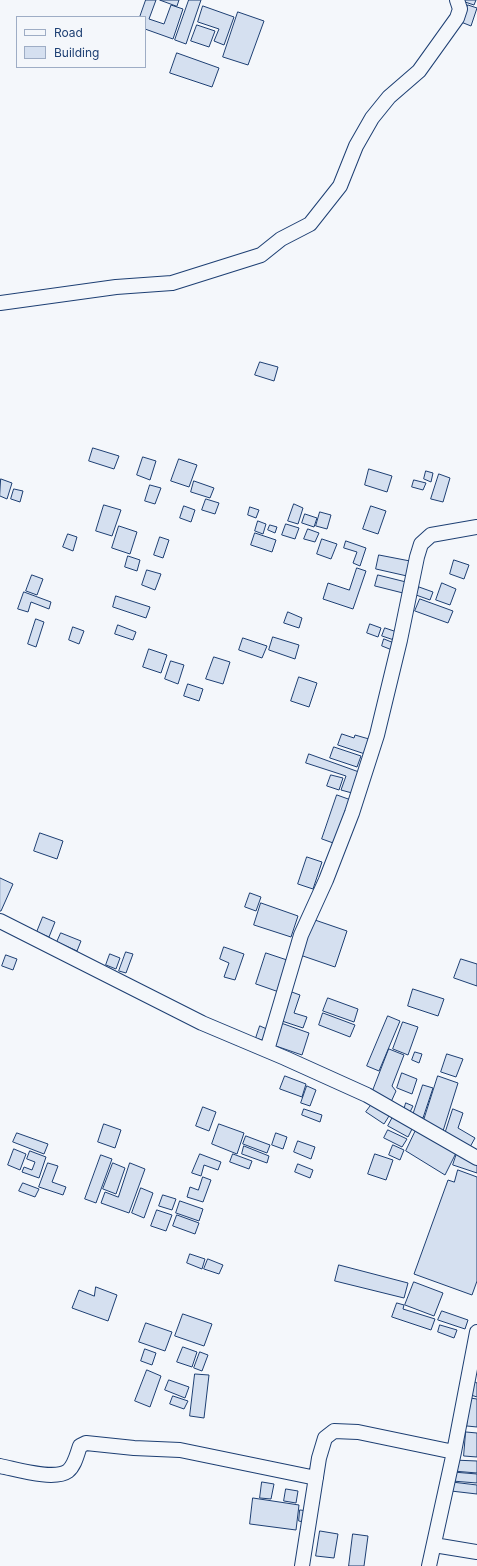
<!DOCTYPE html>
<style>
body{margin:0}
#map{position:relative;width:477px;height:1566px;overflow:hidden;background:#f4f7fb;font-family:Inter,sans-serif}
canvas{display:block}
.legend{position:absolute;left:16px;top:16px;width:130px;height:52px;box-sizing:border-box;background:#f4f7fb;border:1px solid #9eadc5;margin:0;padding:5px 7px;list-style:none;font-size:12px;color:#1d3f73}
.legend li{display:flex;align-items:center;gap:8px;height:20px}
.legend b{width:20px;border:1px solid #9eadc5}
</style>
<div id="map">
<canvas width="477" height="1566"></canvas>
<ul class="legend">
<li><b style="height:5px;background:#f4f7fb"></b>Road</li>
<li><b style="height:11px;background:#d5e0f0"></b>Building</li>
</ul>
</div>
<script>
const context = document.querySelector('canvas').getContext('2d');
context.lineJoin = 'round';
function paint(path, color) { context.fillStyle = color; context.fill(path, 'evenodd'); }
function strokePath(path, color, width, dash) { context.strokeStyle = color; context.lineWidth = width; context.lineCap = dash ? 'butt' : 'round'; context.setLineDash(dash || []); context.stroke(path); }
const building = new Path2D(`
 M146 0H156L149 19 164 24 171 5 183 9 173 39 145 29V17H140Z
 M160 0H179L177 6Z
 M189 0H201L186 44 175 40Z
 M462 0H476L474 5 462 1Z
 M468 5 477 8 471 26 461 22Z
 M203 6 234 17 224 45 214 41 219 29 198 22Z
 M238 12 264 21 248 65 223 57Z
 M197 25 215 31 209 47 191 41Z
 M177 53 219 68 212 87 170 73Z
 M260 362 278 367 274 381 255 375Z
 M93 448 119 456 114 469 89 461Z
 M143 457 156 461 150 480 137 475Z
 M179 459 197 465 189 487 171 481Z
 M369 469 392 476 387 492 365 485Z
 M426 471 433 473 431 482 424 479Z
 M439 474 450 478 443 502 431 499Z
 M1 479 12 483 7 499 0 496Z
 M414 480 426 483 423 490 412 487Z
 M194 481 214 488 210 498 191 492Z
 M150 485 161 488 155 504 145 501Z
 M14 489 23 491 20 502 11 499Z
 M206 499 219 503 215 514 202 510Z
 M294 504 303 508 298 524 288 521Z
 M104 505 121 510 112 536 96 531Z
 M184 506 195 510 191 522 180 518Z
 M371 506 386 511 378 534 363 529Z
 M250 507 259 510 256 518 248 515Z
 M320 512 331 515 327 529 316 526Z
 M305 514 317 518 314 527 302 523Z
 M258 521 266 524 263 534 255 531Z
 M286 524 299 528 295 539 282 535Z
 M270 525 277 527 275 533 268 530Z
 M119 526 137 532 130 554 112 548Z
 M308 529 319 533 315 542 304 539Z
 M255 533 276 540 272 552 251 545Z
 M68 534 77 537 73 551 63 547Z
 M160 537 169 540 163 558 154 555Z
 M322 539 337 544 331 559 317 554Z
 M346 541 366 548 360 566 353 563 357 552 344 548Z
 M379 555 410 561 407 576 376 569Z
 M128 556 140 560 137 571 125 567Z
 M454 560 469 565 464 579 450 574Z
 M357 568 366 571 353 609 323 599 328 583 349 590Z
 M147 570 161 574 155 590 142 585Z
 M32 575 43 579 37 595 26 591Z
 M378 575 410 583 407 594 375 586Z
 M442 583 456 589 450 605 436 600Z
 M419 587 433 592 430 600 416 595Z
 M24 592 51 602 49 609 31 602 28 612 18 609Z
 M116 596 150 607 146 618 113 607Z
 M420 599 453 611 448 623 415 611Z
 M288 612 302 618 299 628 284 623Z
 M36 619 44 622 36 647 28 644Z
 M370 624 381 628 378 637 367 633Z
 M118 625 136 632 133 640 115 634Z
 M73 627 84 631 79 644 69 640Z
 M385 628 397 632 394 640 382 636Z
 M273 637 299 645 295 659 269 650Z
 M243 638 267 646 262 658 239 650Z
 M384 639 394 643 392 650 382 646Z
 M149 649 167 655 161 673 143 667Z
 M214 657 230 662 223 684 206 679Z
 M171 661 184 665 178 684 165 679Z
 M299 677 317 683 309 707 291 701Z
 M188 684 203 689 199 701 184 696Z
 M342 734 354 738 355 735 369 739 365 754 338 745Z
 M334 747 361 756 357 767 330 758Z
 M309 754 359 772 352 793 341 790 346 776 306 763Z
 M331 775 343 778 339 790 327 786Z
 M337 795 351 800 336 844 322 839Z
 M40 833 63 841 57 859 34 851Z
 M307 857 322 862 313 889 298 884Z
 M0 878 13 884 1 911H0Z
 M250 893 261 897 256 911 245 907Z
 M261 903 298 916 291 937 254 925Z
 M43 917 55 922 49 937 37 932Z
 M312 919 347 931 335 967 300 955Z
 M61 933 81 941 77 951 57 942Z
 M224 947 244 954 235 980 224 977 229 963 220 959Z
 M126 952 133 954 126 973 119 971Z
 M266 953 290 961 279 992 256 984Z
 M110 954 120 958 116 969 106 965Z
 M6 955 17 959 13 970 2 966Z
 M461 959 477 964V986L454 978Z
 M413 989 444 999 438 1016 408 1006Z
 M289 991 300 995 294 1013 307 1017 303 1028 279 1020Z
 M328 998 358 1009 354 1022 323 1011Z
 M323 1013 355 1025 350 1037 319 1025Z
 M388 1016 400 1021 379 1071 367 1066Z
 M403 1022 418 1027 408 1055 393 1049Z
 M281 1023 309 1033 302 1055 273 1045Z
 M260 1026 269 1030 265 1041 256 1038Z
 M389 1049 404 1055 392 1086 396 1091 391 1102 372 1093Z
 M415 1052 422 1054 419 1063 412 1060Z
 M447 1054 463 1059 456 1077 441 1072Z
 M402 1073 417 1079 412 1094 397 1088Z
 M285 1076 306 1084 302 1097 280 1089Z
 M438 1076 458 1083 443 1131 424 1120Z
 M423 1085 433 1088 423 1118 413 1115Z
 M307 1086 316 1090 310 1106 301 1103Z
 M406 1103 413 1106 410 1112 404 1110Z
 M372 1104 389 1116 384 1124 366 1112Z
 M203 1107 216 1112 209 1131 196 1126Z
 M304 1109 322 1115 320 1122 302 1115Z
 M453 1109 463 1113 458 1128 475 1138 470 1147 445 1134Z
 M394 1115 413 1127 408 1137 388 1126Z
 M104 1124 121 1130 115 1148 98 1142Z
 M219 1124 244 1133 237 1154 212 1144Z
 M388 1130 407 1139 402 1147 384 1138Z
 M416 1130 456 1153 445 1175 406 1151Z
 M17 1133 48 1144 44 1154 13 1142Z
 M276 1133 287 1137 283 1149 272 1145Z
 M246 1136 270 1145 267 1153 243 1144Z
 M298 1141 315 1147 311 1159 294 1152Z
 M393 1145 404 1150 400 1160 389 1155Z
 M244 1146 269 1156 267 1163 242 1154Z
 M14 1149 26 1154 20 1170 8 1165Z
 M30 1151 46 1157 39 1178 22 1172 24 1167 32 1170 35 1162 27 1159Z
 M457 1153 477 1160V1173L453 1165Z
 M200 1154 221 1162 218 1170 204 1165 201 1176 192 1173Z
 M233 1154 252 1161 249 1169 230 1162Z
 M375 1154 393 1160 386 1180 368 1174Z
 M101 1155 112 1159 96 1203 85 1199Z
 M48 1163 58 1166 52 1182 66 1187 63 1195 39 1187Z
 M113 1163 125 1168 116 1194 103 1189Z
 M130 1163 145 1169 129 1213 101 1203 105 1192 118 1197Z
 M298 1164 313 1170 310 1178 295 1172Z
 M458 1170 477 1177V1281L472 1295 414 1274 448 1180 454 1182Z
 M203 1177 211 1180 203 1202 187 1197 190 1187 198 1190Z
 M23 1183 39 1189 35 1197 19 1191Z
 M141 1188 153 1193 144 1218 132 1213Z
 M163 1195 176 1199 172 1210 159 1206Z
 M180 1201 203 1209 199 1221 176 1213Z
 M157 1210 172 1215 166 1231 151 1226Z
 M177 1215 199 1223 195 1234 173 1226Z
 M190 1254 205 1259 202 1269 187 1263Z
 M208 1259 223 1265 219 1274 204 1269Z
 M339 1265 408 1283 404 1298 335 1281Z
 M414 1282 443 1293 434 1316 405 1305Z
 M96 1287 117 1295 108 1321 72 1308 79 1290 94 1296Z
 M397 1303 404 1305 403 1309 435 1319 431 1330 392 1317Z
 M442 1311 468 1320 465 1329 438 1320Z
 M183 1314 212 1324 204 1346 175 1336Z
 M146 1323 172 1332 165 1351 139 1342Z
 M440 1325 457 1330 454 1338 438 1332Z
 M183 1347 197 1352 192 1367 177 1362Z
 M145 1349 156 1353 152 1365 141 1361Z
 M200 1352 208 1355 202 1371 194 1368Z
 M147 1370 161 1376 150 1407 135 1401Z
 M195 1374 209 1375 204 1418 190 1416Z
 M169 1380 189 1387 185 1398 165 1390Z
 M475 1382 477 1383V1397L471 1395Z
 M173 1396 188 1401 184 1409 170 1404Z
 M470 1398 477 1399V1427L467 1426Z
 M466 1432 477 1433V1457L464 1456Z
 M453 1460 477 1461V1473L453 1471Z
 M453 1472 477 1474V1483L452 1481Z
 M262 1482 274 1484 271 1499 260 1498Z
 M452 1482 477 1485V1494L451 1491Z
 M286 1489 298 1491 296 1503 284 1501Z
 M253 1498 299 1505 296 1530 250 1524Z
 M300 1510 308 1511 307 1523 299 1521Z
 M320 1531 338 1534 334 1558 316 1556Z
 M353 1534 368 1536 364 1566H349Z`);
paint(building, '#d5e0f0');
strokePath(building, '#1d3f73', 1);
const minor = new Path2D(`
 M0 303 116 287 172 283 261 255 281 239 310 224 340 186 356 146 372 118 389 97 419 71 457 18 460 9 457 0
 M0 921 202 1023 285 1058 367 1095 477 1158
 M267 1050 301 935 326 880 352 813 377 735 400 640 417 557 421 544 431 535 477 527
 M0 1466C16 1469 54 1481 68 1471 75 1465 77 1454 80 1446L86 1443 134 1448 180 1450 316 1478
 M434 1545 477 1552
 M302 1566 319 1458 325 1438 334 1431 358 1432 454 1452
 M429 1566 454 1452 477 1332`);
strokePath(minor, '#1d3f73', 16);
strokePath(minor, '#f4f7fb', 14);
</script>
